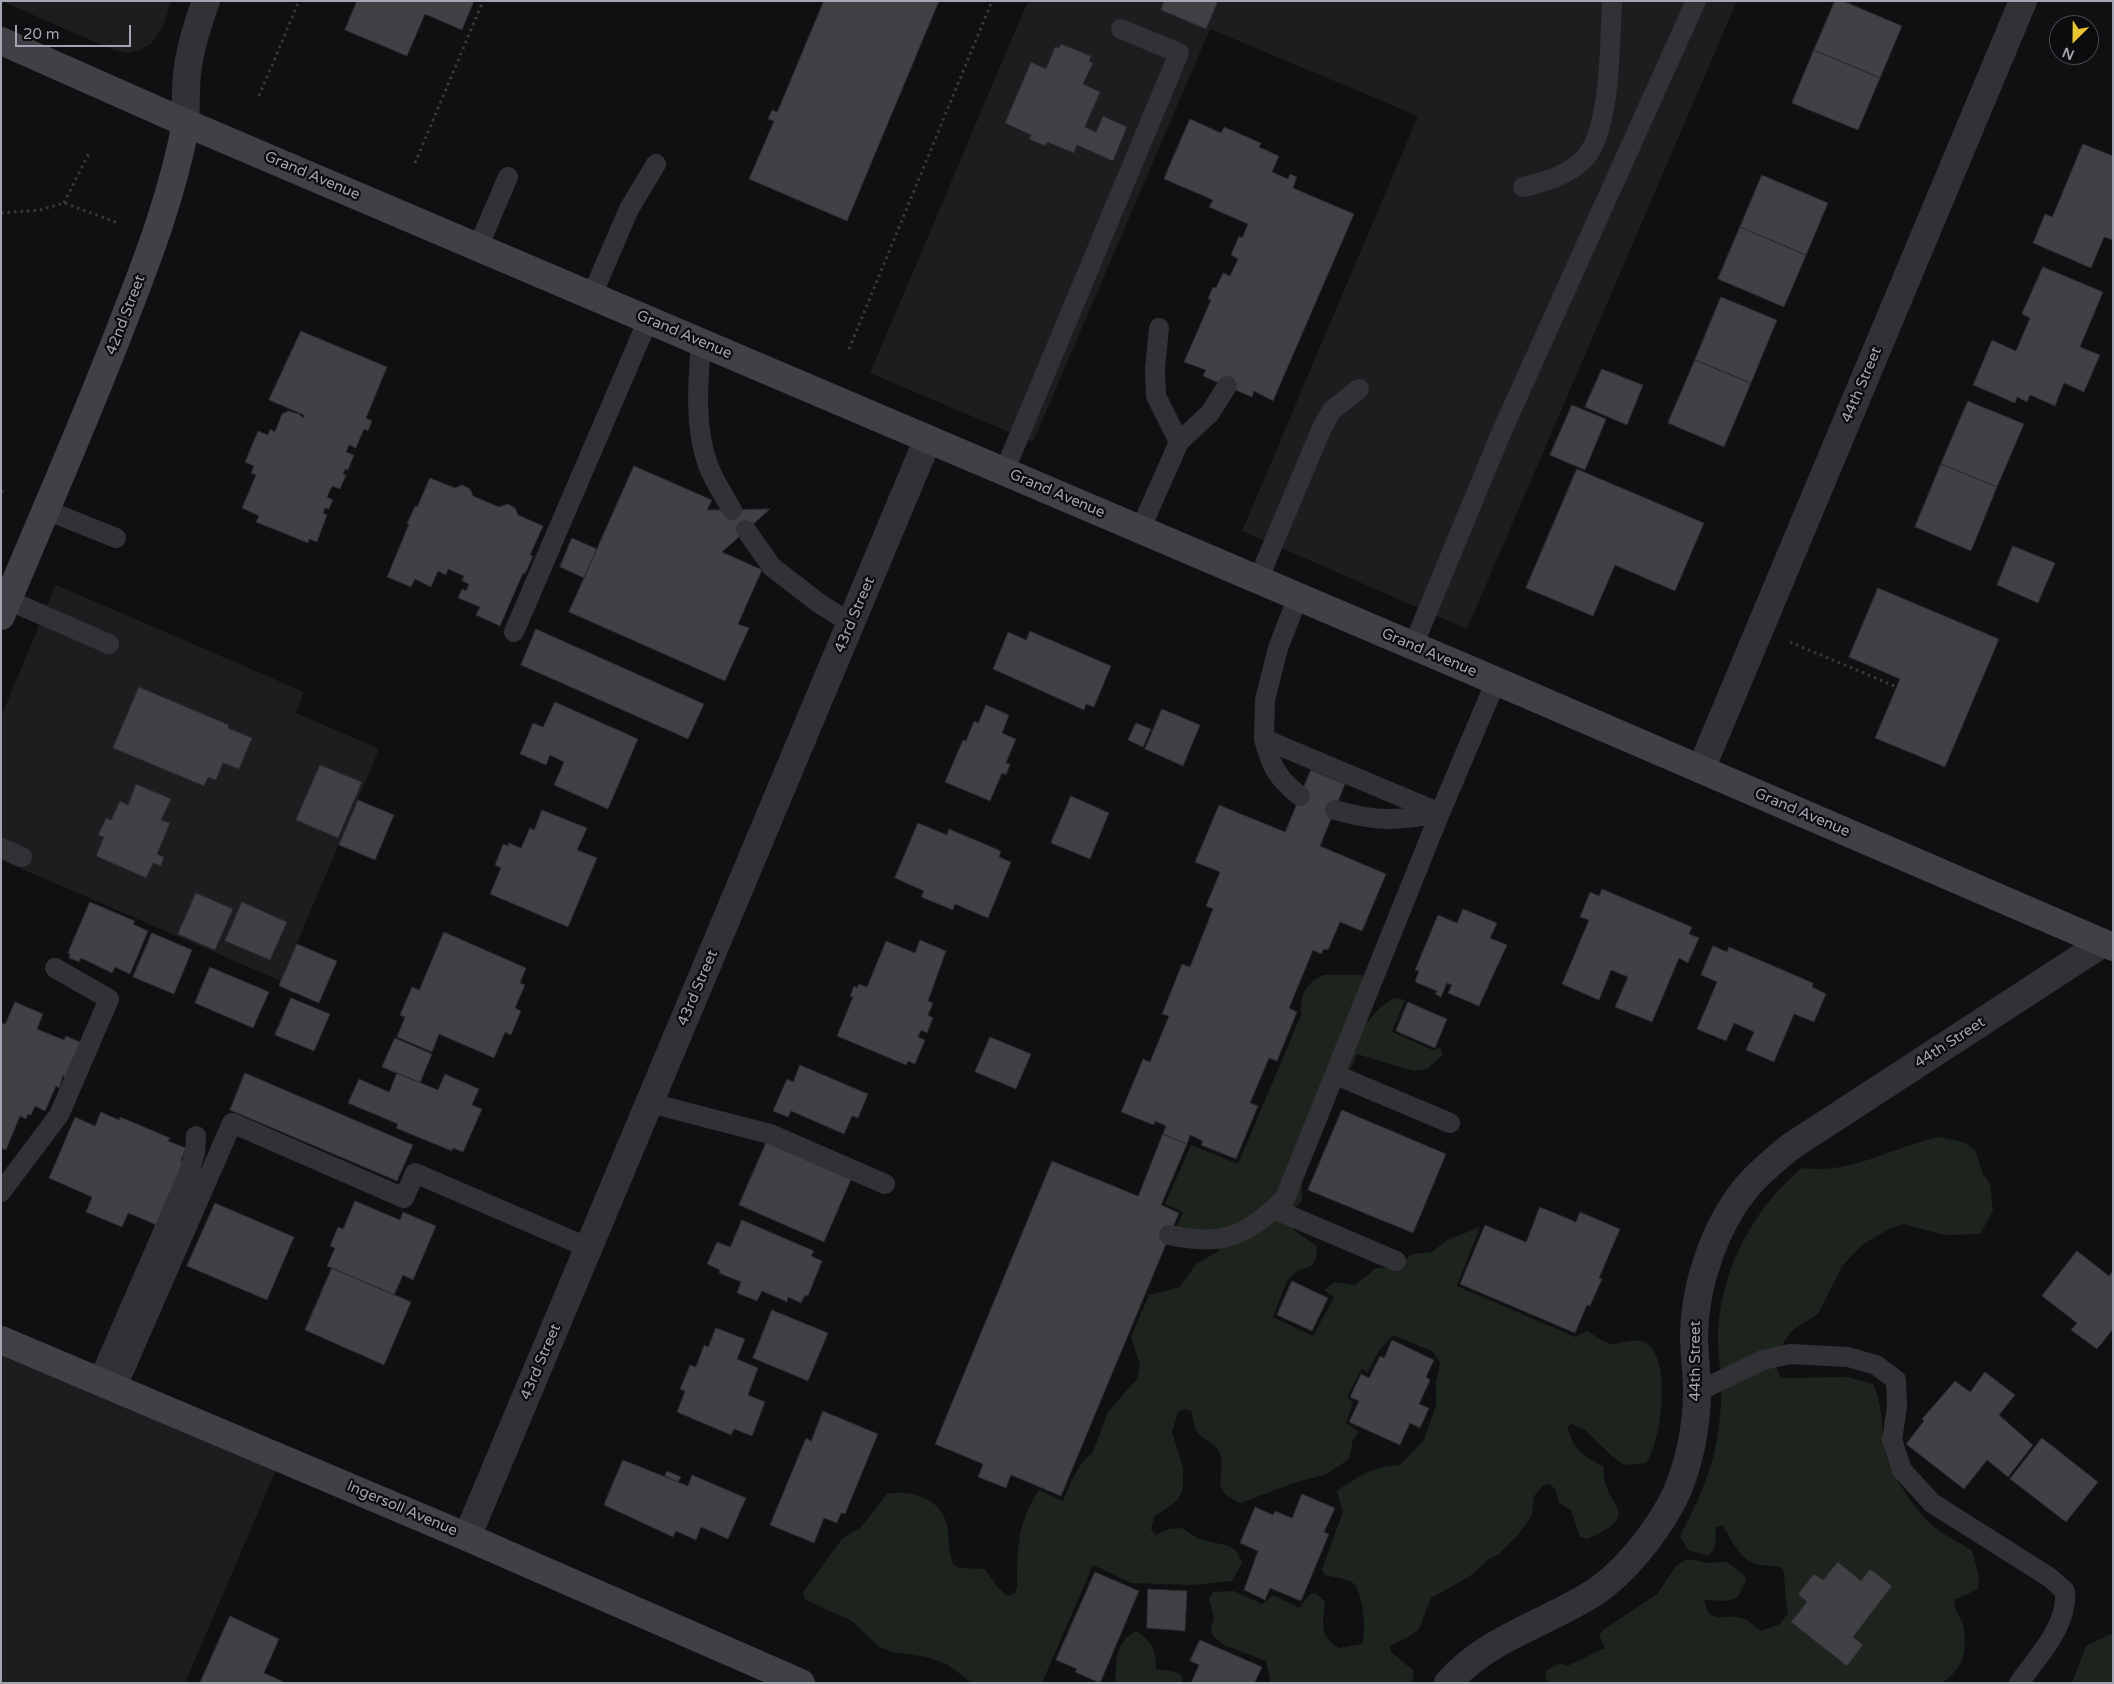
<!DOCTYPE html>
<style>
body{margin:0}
#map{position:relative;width:2114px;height:1684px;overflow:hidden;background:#101012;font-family:"Varela Round",sans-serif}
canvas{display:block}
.frame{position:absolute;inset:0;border:2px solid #a2a5b2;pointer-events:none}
.north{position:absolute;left:2049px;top:15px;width:50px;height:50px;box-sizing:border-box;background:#0c0b0d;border:1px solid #48494f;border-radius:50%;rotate:203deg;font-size:14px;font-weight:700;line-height:20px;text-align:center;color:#a2a5b2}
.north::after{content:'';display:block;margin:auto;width:18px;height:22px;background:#e8c432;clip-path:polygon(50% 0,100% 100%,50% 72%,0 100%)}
.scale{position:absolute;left:15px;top:25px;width:116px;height:22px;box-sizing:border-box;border:2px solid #a2a5b2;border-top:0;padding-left:6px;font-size:15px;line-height:18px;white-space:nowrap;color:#a2a5b2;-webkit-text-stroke:4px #0c0b0d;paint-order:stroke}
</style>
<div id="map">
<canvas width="2114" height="1684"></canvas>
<div class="frame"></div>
<div class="north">N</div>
<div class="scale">20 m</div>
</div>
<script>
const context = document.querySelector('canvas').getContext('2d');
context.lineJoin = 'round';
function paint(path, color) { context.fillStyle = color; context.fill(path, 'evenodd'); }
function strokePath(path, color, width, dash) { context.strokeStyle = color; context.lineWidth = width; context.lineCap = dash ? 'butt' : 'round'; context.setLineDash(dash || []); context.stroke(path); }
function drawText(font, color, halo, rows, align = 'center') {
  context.font = font + ' "Varela Round",sans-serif'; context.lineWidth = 4.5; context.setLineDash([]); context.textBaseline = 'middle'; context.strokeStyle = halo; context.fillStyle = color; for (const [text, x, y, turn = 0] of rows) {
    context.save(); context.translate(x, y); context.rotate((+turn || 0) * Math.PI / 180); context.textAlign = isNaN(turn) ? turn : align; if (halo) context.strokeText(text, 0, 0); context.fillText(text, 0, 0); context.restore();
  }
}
paint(new Path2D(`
 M1 1H171L164 25 151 44 139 50 127 53 114 50Z
 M1028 1H1737L1467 629 1242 531 1418 116 1210 29 1033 442 870 373Z
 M56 585 304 692 296 713 379 749 281 981 1 860V717Z
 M1 1340 281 1458 185 1683H1Z`), '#1d1c1f');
paint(new Path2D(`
 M1324 975H1362L1364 985 1360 1028C1376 1017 1375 1007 1395 998L1405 1000 1392 1032 1433 1050 1440 1048 1443 1055 1427 1069 1413 1071 1357 1054 1352 1065 1344 1076 1301 1171 1302 1201 1287 1215V1221L1295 1231 1317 1246C1317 1278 1301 1261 1289 1279 1282 1290 1278 1305 1273 1317L1313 1336 1334 1297 1324 1290 1335 1282 1355 1285 1376 1268H1395L1412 1254 1432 1252 1447 1240 1480 1227 1457 1286 1575 1337 1587 1331C1594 1335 1604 1343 1612 1344 1623 1344 1635 1337 1646 1343 1672 1358 1662 1441 1646 1463L1624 1465 1613 1457 1585 1430 1572 1424 1567 1427C1577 1454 1580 1453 1604 1467 1600 1507 1649 1512 1587 1539L1580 1537 1571 1510 1559 1503 1555 1489 1550 1484 1543 1486 1534 1496 1532 1515 1518 1535 1498 1555 1490 1558 1470 1576 1431 1598 1419 1629 1408 1637 1390 1646 1391 1652 1414 1671 1412 1683H1271L1266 1661 1224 1645 1214 1637 1211 1630 1214 1617 1209 1598 1213 1592 1234 1591 1262 1604 1273 1595 1299 1608 1310 1594 1316 1593 1325 1602C1323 1623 1318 1635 1339 1648L1362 1644C1367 1635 1363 1590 1353 1583 1346 1578 1333 1577 1325 1575L1322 1569 1343 1512 1337 1491C1361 1475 1370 1467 1400 1465L1424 1440 1436 1405V1383L1440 1362 1432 1351 1393 1335 1379 1351 1367 1373 1362 1368 1347 1397 1353 1402 1346 1423 1359 1432 1353 1440 1349 1459 1325 1475 1296 1482 1241 1503C1207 1489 1228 1477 1219 1451 1216 1444 1204 1440 1198 1433 1194 1428 1193 1418 1191 1411L1185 1409 1178 1412 1172 1432 1183 1468V1489L1177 1501 1154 1517 1151 1530 1156 1535 1169 1529 1182 1528 1199 1539 1229 1546 1236 1551 1242 1563 1232 1581 1192 1585 1131 1583 1093 1565 1042 1683H972L947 1664 927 1657 892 1652 878 1646 852 1621 806 1600 803 1594 806 1588 842 1539 861 1527 887 1494C910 1489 941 1498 947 1525 949 1539 948 1551 953 1564L959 1568 984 1569C992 1577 998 1591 1008 1596L1015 1593 1017 1587C1017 1550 1017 1523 1039 1490L1063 1501C1070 1484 1078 1463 1093 1452L1108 1412 1137 1379 1140 1365 1131 1337 1149 1295 1180 1287 1196 1264 1217 1252 1223 1244 1174 1232 1183 1212 1165 1204 1191 1145 1238 1164 1301 1015C1299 996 1306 982 1324 975Z
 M1939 1137 1964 1142 1975 1150 1983 1174 1990 1184 1993 1211 1980 1234 1944 1235 1904 1224 1889 1229 1862 1245 1843 1265 1818 1314 1793 1330 1784 1341 1775 1365 1781 1378 1848 1377 1873 1384C1883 1405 1881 1426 1884 1448 1888 1470 1916 1512 1933 1526 1944 1536 1960 1542 1972 1551L1979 1576 1978 1589 1954 1600C1955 1613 1961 1617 1963 1625 1968 1652 1964 1667 1942 1683H1549L1545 1678 1547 1670 1561 1663 1567 1666 1605 1648 1599 1635 1603 1630 1657 1594 1676 1566 1687 1559 1708 1563 1727 1562 1743 1574 1746 1581 1737 1598 1724 1601 1704 1600C1710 1629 1725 1611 1745 1619 1750 1621 1756 1628 1761 1631L1780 1624 1788 1613C1784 1598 1786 1584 1783 1569 1774 1564 1765 1567 1756 1564 1739 1559 1731 1538 1722 1525L1716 1527 1715 1547 1709 1556 1688 1550 1680 1536C1698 1502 1715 1465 1719 1426 1720 1414 1722 1401 1721 1388 1721 1369 1717 1350 1718 1331 1722 1267 1753 1209 1802 1168 1851 1175 1892 1147 1939 1137Z
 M1137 1631C1154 1645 1155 1647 1156 1669L1176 1672 1182 1676 1183 1683H1115C1117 1663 1114 1640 1137 1631Z
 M2113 1633V1683H2072L2086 1646Z`), '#1d241e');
const building = new Path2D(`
 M357 1H474L462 30 425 14 407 56 345 30Z
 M824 1H939L847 221 749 179 774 121 768 119 772 110 777 112Z
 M1164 1H1218L1206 29 1161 10Z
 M1835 1H1843L1902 26 1880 78 1814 50Z
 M1061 44 1091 56 1089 61 1093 63 1083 84 1100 92 1085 127 1096 132 1103 116 1127 127 1113 161 1077 145 1074 153 1047 142 1045 146 1029 139 1031 135 1005 123 1031 62 1046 69 1055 47 1059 48Z
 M1814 50 1880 78 1858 130 1792 103Z
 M1190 119 1221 133 1224 127 1261 143 1259 147 1279 156 1272 172 1288 179 1290 174 1297 177 1293 188 1354 214 1273 401 1254 391 1252 397 1203 376 1206 370 1184 362 1211 300 1208 299 1213 287 1216 288 1223 273 1230 276 1238 259 1231 255 1239 236 1242 238 1248 224 1209 207 1213 200 1164 179Z
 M2083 144 2113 156V240L2104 237 2091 268 2033 243 2045 214 2052 217Z
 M1762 175 1828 203 1806 255 1740 227Z
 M1740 227 1806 255 1784 307 1718 279Z
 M2043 267 2103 292 2080 347 2100 355 2084 392 2064 383 2055 406 2030 395 2027 402 2017 397 2015 403 1973 385 1992 340 2016 351 2030 318 2022 314Z
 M1721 297 1777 320 1751 383 1695 360Z
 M301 331 387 367 366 418 372 421 368 431 364 429 356 448 349 445 346 452 354 455 348 470 345 469 343 474 346 475 340 489 332 486 327 497 333 500 329 509 325 508 323 513 327 515 317 542 309 539 308 543 256 522 259 516 242 508 256 475 251 473 254 466 245 462 258 431 268 435 270 429 275 432 282 414 288 411 299 414 303 418 304 415 269 400Z
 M1695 360 1751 383 1724 447 1668 423Z
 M1602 369 1643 385 1627 425 1585 407Z
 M1968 401 2024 424 1997 487 1941 464Z
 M1572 405 1606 419 1585 470 1550 455Z
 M1941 464 1997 487 1971 551 1915 527Z
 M634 466 712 500 707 510 770 509 722 552 762 570 738 624 749 628 725 681 569 612Z
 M1577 469 1704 523 1675 591 1615 565 1593 616 1526 588Z
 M430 478 455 488 462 485 470 489 473 496 499 507 508 504 515 508 518 515 543 526 530 555 533 556 525 574 523 573 500 626 476 615 480 607 458 598 462 589 466 591 469 584 462 581 464 576 448 569 446 575 438 571 431 587 415 579 411 587 387 577 409 524H407L415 506 417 507Z
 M572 538 597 549 584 578 560 567Z
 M2013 546 2055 563 2038 603 1997 585Z
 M1878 588 1999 639 1945 767 1875 738 1900 679 1849 657Z
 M536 629 704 704 688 739 521 665Z
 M1030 631 1111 666 1094 707 1086 704 1084 710 993 669 1008 632 1026 640Z
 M139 687 229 725 228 728 252 738 239 769 223 763 216 780 208 777 204 786 113 748Z
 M555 702 638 739 608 809 554 785 564 762 550 755 546 765 520 754 533 723 543 727Z
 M986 705 1009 715 1002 733 1016 739 1006 763 1010 764 1006 775 1002 773 990 801 945 782 963 740 966 741 974 721 978 723Z
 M1162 709 1200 725 1183 766 1145 749Z
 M1136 723 1151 729 1143 747 1128 740Z
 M320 765 362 782 338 838 296 820Z
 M1311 770 1345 784 1320 846 1386 874 1362 931 1340 922 1328 950 1324 949 1321 954 1313 950 1289 1008 1297 1012 1277 1061 1269 1058 1250 1103 1258 1106 1236 1159 1201 1145 1203 1141 1190 1135 1187 1144 1163 1134 1166 1126 1155 1121 1154 1125 1121 1112 1143 1059 1150 1062 1169 1016 1162 1014 1182 964 1190 967 1213 909 1206 906 1220 872 1195 862 1219 805 1285 832Z
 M136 784 171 799 161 820 170 823 157 854 164 857 161 866 153 863 146 878 96 856 104 837 98 835 106 818 111 820 120 801 128 805Z
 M1071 796 1109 813 1090 859 1051 843Z
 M358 800 394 815 375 860 339 845Z
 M542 810 587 828 577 850 597 858 568 927 490 894 501 868 495 865 503 844 508 846 509 843 521 848 530 828 534 830Z
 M918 823 947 835 949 829 1001 851 999 857 1011 862 988 918 955 904 953 910 921 897 924 891 895 878Z
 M1602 889 1692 927 1689 934 1699 938 1688 963 1679 958 1652 1022 1615 1007 1628 977 1611 970 1599 1000 1562 984 1589 920 1580 917 1590 892 1599 896Z
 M196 893 233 909 215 950 178 934Z
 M90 902 135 921 133 924 148 931 130 974 115 967 112 973 81 958 79 962 69 958 70 954 68 953Z
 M242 902 287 922 270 960 225 941Z
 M1463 909 1497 923 1490 938 1507 945 1479 1006 1448 993 1452 985 1447 983 1441 997 1435 994 1437 991 1415 982 1419 971 1415 970 1438 915 1457 923Z
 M444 932 526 968 520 983 525 985 515 1008 521 1011 511 1035 505 1032 494 1058 439 1034 432 1052 397 1037 405 1017 400 1015 412 987 419 990Z
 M152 933 192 950 174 994 133 977Z
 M920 940 946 951 928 1001 933 1003 928 1015 933 1018 927 1033 921 1030 918 1037 925 1040 915 1064 908 1061 906 1065 837 1036 853 997 850 996 854 986 857 988 859 984 867 987 886 941 915 953Z
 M297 944 337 961 319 1003 279 986Z
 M1713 946 1727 952 1729 947 1813 983 1812 987 1826 994 1814 1022 1794 1014 1774 1062 1746 1050 1754 1032 1734 1023 1726 1041 1697 1029 1717 982 1701 975Z
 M210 967 269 992 253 1028 195 1003Z
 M291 998 330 1014 314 1051 275 1035Z
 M15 1002 43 1014 37 1029 64 1040 66 1036 80 1042 78 1046 80 1047 67 1077 63 1076 59 1088 56 1086 45 1111 35 1106 31 1115 28 1114 26 1119 20 1116 6 1150 1 1148V1026L3 1023 5 1024Z
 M1408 1002 1447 1019 1435 1048 1396 1031Z
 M990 1037 1031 1054 1016 1089 975 1072Z
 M395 1038 432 1054 420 1083 382 1067Z
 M800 1065 868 1094 858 1118 852 1116 844 1134 791 1111 788 1117 773 1111 787 1079 793 1082Z
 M245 1073 413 1145 397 1181 230 1110Z
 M397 1073 438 1090 445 1074 479 1089 472 1105 482 1109 463 1152 453 1148 452 1151 396 1128 398 1124 348 1103 359 1079 389 1092Z
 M1342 1110 1446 1154 1413 1233 1308 1190Z
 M101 1112 119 1120 120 1117 170 1138 168 1141 186 1148 181 1161 185 1163 159 1226 128 1213 122 1227 86 1212 92 1197 49 1178 75 1117 95 1126Z
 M1163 1134 1187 1144 1161 1205 1179 1213 1061 1496 1011 1475 1006 1488 978 1477 983 1464 935 1444 1052 1161 1138 1196Z
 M767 1141 852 1177 824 1242 739 1205Z
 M355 1201 400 1220 403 1212 436 1226 413 1280 403 1275 394 1295 327 1266 335 1248 330 1246 338 1227 343 1229Z
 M215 1203 294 1237 267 1300 187 1266Z
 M1540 1207 1576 1222 1580 1212 1620 1229 1599 1278 1602 1279 1590 1306 1587 1305 1575 1333 1460 1284 1485 1225 1526 1242Z
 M742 1220 814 1251 811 1256 822 1261 808 1296 805 1295 801 1303 788 1297 787 1302 762 1291 757 1301 737 1293 741 1282 719 1273 720 1270 707 1264 717 1242 730 1247Z
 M2077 1251 2109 1276 2113 1271V1329L2097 1349 2071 1330 2077 1323 2042 1296Z
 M332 1268 411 1302 384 1365 305 1330Z
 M1292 1281 1328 1298 1312 1331 1277 1315Z
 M772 1310 828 1333 808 1381 753 1358Z
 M716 1328 745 1339 737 1359 758 1368 748 1395 765 1402 752 1436 734 1429 731 1435 677 1412 685 1391 680 1389 690 1365 696 1367 704 1345 708 1347Z
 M1392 1340 1434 1360 1426 1377 1430 1380 1419 1404 1429 1408 1420 1428 1410 1423 1400 1445 1349 1422 1359 1401 1350 1397 1361 1374 1369 1378 1380 1356 1384 1358Z
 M1985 1372 2015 1395 1999 1415 2033 1445 2008 1477 1987 1460 1964 1489 1906 1444 1924 1421 1922 1419 1955 1381 1970 1392Z
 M823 1411 878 1434 845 1514 841 1513 837 1523 824 1518 814 1543 770 1525 806 1438 811 1441Z
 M2042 1438 2098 1482 2066 1522 2010 1479Z
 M623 1460 688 1486 692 1475 746 1498 728 1539 701 1527 696 1540 676 1531 673 1537 604 1505Z
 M667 1471 681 1477 678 1482 665 1476Z
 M1302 1494 1335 1508 1324 1532 1329 1534 1301 1601 1270 1588 1265 1600 1244 1590 1258 1551 1240 1543 1255 1507 1273 1515 1275 1511 1292 1518Z
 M1838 1562 1861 1581 1870 1569 1892 1586 1853 1637 1863 1645 1847 1666 1791 1622 1807 1602 1798 1594 1814 1574 1823 1580Z
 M1095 1572 1139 1591 1100 1683 1075 1672 1077 1669 1056 1660Z
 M1148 1589 1187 1591 1185 1631 1147 1628Z
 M230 1616 279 1639 264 1673 286 1683H200Z
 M1200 1640 1262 1667 1255 1682 1257 1683H1191L1199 1665 1190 1661Z`);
paint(building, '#404045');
strokePath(building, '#2b2a2e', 1);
strokePath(new Path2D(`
 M259 96 299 1
 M415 163 483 1
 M64 203 90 151
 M1 213 40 210 64 203 118 223
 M849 349 992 1
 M1 491 6 492
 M1790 642 1897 687`), '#38383d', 3, [2.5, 4]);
strokePath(new Path2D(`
 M1523 187C1545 182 1569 175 1585 158 1611 129 1610 40 1612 1
 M478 247 508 177
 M592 295 629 209 656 164
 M701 342C698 383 694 426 708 465 714 481 724 496 732 510
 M1179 442 1210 413 1227 386
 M1004 472 1179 53 1121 29
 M46 510 116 538
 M746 530 772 567 820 604 851 623
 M1140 530 1179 442 1156 396 1155 369 1159 328
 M1258 580 1321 430 1332 410 1359 389
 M1298 597 1278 648 1265 700 1264 739 1440 813
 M8 600 109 644
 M514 632 648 320
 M1413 646 1502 431 1696 1
 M1264 739C1271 766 1277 778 1300 796
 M1335 810C1377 822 1398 821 1440 813
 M1 848 22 857
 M1336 1075 1450 1123
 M650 1103 770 1134 885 1184
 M1 1192 59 1115 109 999 55 968
 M1274 1209 1396 1261
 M1169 1235C1223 1247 1247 1236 1285 1198L1440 813 1496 681
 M98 1381 190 1170 195 1152 196 1136
 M116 1389 232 1123 404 1198 415 1173 589 1248
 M1697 1392 1763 1360 1790 1354 1848 1357 1876 1365 1896 1380 1897 1407 1892 1440 1902 1470 1932 1503 2049 1577 2065 1591C2068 1626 2038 1656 2019 1683`), '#323236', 20);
strokePath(new Path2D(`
 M186 123C184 73 189 48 206 1
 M1701 769 2023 1
 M467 1537 928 439
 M1448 1683C1488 1637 1546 1624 1595 1592 1625 1572 1653 1536 1671 1504 1688 1472 1697 1428 1697 1391 1697 1373 1694 1354 1694 1335 1695 1282 1717 1218 1754 1179 1765 1168 1778 1157 1790 1147L2103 943`), '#323236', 28);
strokePath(new Path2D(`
 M1 41 186 123 1496 681 2113 947
 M1 616C42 518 85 421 123 322 149 256 173 192 186 123
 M1 1340 467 1537 801 1683`), '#404046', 28);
drawText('15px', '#a2a5b2', '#0c0b0d', [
 ["Grand Avenue",312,176,23],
 ["42nd Street",126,315,-69],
 ["Grand Avenue",684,335,23],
 ["44th Street",1862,385,-67],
 ["Grand Avenue",1057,494,23],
 ["43rd Street",855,615,-67],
 ["Grand Avenue",1429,653,23],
 ["Grand Avenue",1802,813,23],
 ["43rd Street",698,988,-67],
 ["44th Street",1950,1043,-33],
 ["44th Street",1696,1361,-90],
 ["43rd Street",541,1362,-67],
 ["Ingersoll Avenue",402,1509,23]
]);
</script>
